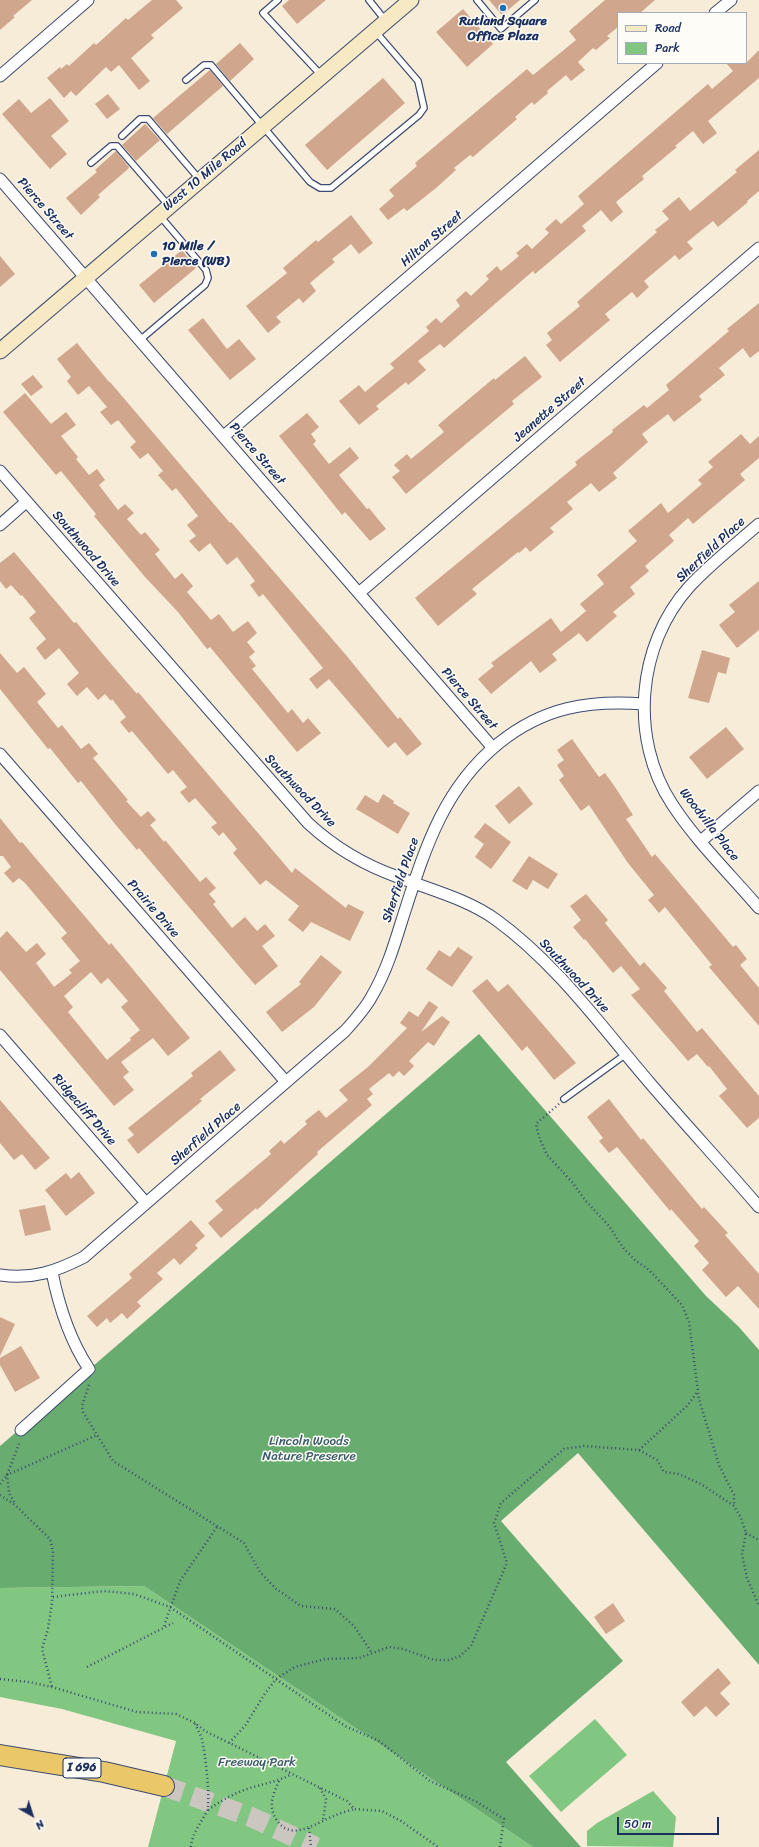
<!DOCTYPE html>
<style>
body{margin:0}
#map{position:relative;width:759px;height:1847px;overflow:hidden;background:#f7ecd8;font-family:Sriracha,sans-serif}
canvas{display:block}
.legend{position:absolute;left:617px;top:12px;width:130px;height:52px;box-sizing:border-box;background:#fdfcf7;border:1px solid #a3aaba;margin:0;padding:5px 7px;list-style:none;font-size:12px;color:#1b2f5e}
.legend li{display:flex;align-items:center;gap:8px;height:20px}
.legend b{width:20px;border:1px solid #a3aaba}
.north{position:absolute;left:12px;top:1795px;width:40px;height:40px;-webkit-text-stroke:3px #fdfcf7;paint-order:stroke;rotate:141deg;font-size:11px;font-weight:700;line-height:16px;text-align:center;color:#1b2f5e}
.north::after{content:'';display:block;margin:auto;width:14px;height:18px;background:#1b2f5e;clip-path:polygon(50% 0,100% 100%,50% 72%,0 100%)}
.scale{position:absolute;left:617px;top:1817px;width:102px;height:18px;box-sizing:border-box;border:2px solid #1b2f5e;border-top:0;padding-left:5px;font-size:12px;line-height:14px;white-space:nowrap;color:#1b2f5e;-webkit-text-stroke:3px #fdfcf7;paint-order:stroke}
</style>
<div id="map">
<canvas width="759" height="1847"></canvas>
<ul class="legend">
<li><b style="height:5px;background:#f7e9c3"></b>Road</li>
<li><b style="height:11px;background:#81c782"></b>Park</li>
</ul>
<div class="north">N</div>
<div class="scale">50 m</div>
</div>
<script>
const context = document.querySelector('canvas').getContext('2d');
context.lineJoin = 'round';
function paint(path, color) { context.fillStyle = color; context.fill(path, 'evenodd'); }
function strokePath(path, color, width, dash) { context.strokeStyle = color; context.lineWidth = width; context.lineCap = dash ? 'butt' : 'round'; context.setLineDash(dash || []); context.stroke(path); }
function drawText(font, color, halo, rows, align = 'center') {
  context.font = font + ' Sriracha,sans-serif'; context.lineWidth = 3; context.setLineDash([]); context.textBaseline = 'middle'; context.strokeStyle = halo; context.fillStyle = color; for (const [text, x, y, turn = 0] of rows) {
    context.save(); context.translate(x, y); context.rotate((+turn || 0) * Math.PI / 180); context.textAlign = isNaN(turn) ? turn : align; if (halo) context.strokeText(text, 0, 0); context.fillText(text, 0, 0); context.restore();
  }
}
paint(new Path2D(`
 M144 1586 533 1847H148L176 1741 62 1709 0 1697V1588Z
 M595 1719 627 1755 561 1812 529 1776Z
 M653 1791 676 1817 673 1847 587 1846V1831L597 1823Z`), '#81c782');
paint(new Path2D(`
 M479 1034 706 1296 738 1326 759 1350V1665L578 1453 501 1521 623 1661 506 1762 581 1847H533L144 1586 0 1588V1446Z`), '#68ac70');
paint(new Path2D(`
 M0 0H32L13 16 15 17 0 30Z
 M152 0H176L183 8 151 35 154 38 131 58 150 81 139 90 119 65 111 72 106 67 76 96 71 91 64 98 47 78 60 67 61 69 67 64 69 66 94 43 96 45 126 18 128 20Z
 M289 0H326L297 24 282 6Z
 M489 0H520L502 15Z
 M605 0H655L640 13H618V27L607 36 610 38 596 50 593 48 578 62 585 70 571 81 566 75 547 91 548 93 534 105 532 102 515 117 517 119 473 157 470 155 454 168 456 170 436 188 407 211 404 208 388 220 379 209 394 196 389 190 417 166 415 163 527 69 533 75 576 40 569 31Z
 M463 9 493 44 467 67 436 32Z
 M240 43 254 59 230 81 216 64Z
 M759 50V78L708 121 717 133 703 144 693 131 675 146 677 147 642 176 644 179 616 202 623 212 611 222 601 210 582 226 586 231 535 274 533 271 444 348 440 344 418 361 426 370 408 385 406 382 376 406 379 409 359 425 339 401 359 385 365 392 394 368 390 364 429 331 426 327 436 318 441 323 460 306 456 300 466 291 471 296 489 279 486 276 497 266 501 271 519 256 516 253 527 244 532 249 549 233 545 229 556 219 561 224 584 204 578 196 708 84 712 89 733 71 726 63H746Z
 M210 70 223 86 167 134 153 118Z
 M383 78 405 103 327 170 305 145Z
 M108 94 120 109 107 119 95 104Z
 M50 98 69 121 51 136 67 154 50 169 2 114 19 99 31 113Z
 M145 124 160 140 136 161 122 145Z
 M759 150V191L747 201 748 202 718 227 713 221 687 242 693 249 679 260 675 255 644 281 649 287 637 298 632 292 605 314 610 320 560 362 546 345 552 340 547 333 580 306 577 302 657 232 655 230 669 219 662 211 679 197 690 211 737 172 735 170Z
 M116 151 129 167 128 169 98 195 100 197 81 215 66 198 97 172 95 170Z
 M351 215 373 243 359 254 351 244 332 259 335 262 310 283 316 291 303 303 299 298 276 317 281 322 268 333 246 306 287 273 283 268 316 240 318 242Z
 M182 250 196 268 154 303 139 285Z
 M0 256 15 274 0 287Z
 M759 303V351L750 358 743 348 719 368 725 375 699 396 702 400 674 422 668 414 642 434 648 442 613 473 617 478 599 492 591 483 567 502 573 509 550 528 554 532 530 552 526 547 519 553 518 552 472 589 477 594 438 626 415 598 577 465 575 462 613 432 612 430 644 405 647 408 669 390 666 385 729 331 727 329Z
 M203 318 227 349 239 339 256 359 230 380 188 330Z
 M77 343 109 382H110L230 523 231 522 346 655 398 719 400 717 422 744 407 756 395 742 388 748 329 679 317 689 309 679 323 668 263 594 259 597 250 585 255 581 237 557 227 565 210 543 199 552 189 541 196 536 187 525 198 516 176 488 172 491 158 475 163 471 148 453 140 459 130 447 136 442 118 420 111 425 100 412 107 407 89 386 78 395 67 381 71 377 57 359Z
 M525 356 542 377 512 401 514 404 406 494 392 477 400 471 394 465 407 454 411 459 444 432 438 425 494 378 495 380Z
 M33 375 43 387 31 396 21 384Z
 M25 393 51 424 66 412 76 425 61 436 78 457 76 459 89 475 97 469 105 480 99 485 105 493 118 510 125 504 134 513 127 519 141 535 145 532 160 550 155 554 175 579 182 573 193 586 187 592 211 620 219 614 233 632 248 621 257 633 247 642 255 652 249 657 256 666 252 669 288 713 292 709 303 723 308 718 321 733 297 752 210 647 207 649 178 612 145 577 94 516 96 514 61 471 56 475 3 412Z
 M307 413 319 427 311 434 316 441 313 444 329 464 350 447 359 458 339 475 367 509 369 508 386 529 370 541 345 512 342 515 279 436Z
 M741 434 750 444 759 436V458L740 474 745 480 693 524 688 518 669 535 674 541 645 566 649 571 630 587 635 594 613 612 617 616 587 642 579 633 552 654 557 660 540 673 531 661 491 694 478 679 494 666 491 663 551 618 561 632 586 611 580 604 604 584 597 575 637 541 628 531 661 503 668 513 702 484 698 480 713 467 708 462Z
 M14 552 74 623 76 622 106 658 137 694 138 692 292 873 295 868 346 908 348 904 364 912 350 941 311 922 303 932 288 920 299 906 266 880 260 885 233 853 237 849 223 832 219 836 211 827 217 823 195 798 189 803 180 792 187 787 173 770 168 774 132 731 129 733 120 722 126 717 112 699 111 701 105 694 98 700 87 687 77 696 67 684 79 673 59 648 45 660 36 648 46 639 29 618 36 612 22 595 21 596 11 585 6 589 0 581V563Z
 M759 581V630L737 648 719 625 735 612 729 605Z
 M702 650 730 658 726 674 718 672 709 703 688 698Z
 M0 653 17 673 24 667 46 694 37 702 58 728 62 725 81 749 89 743 98 754 93 758 128 800 126 801 141 817 148 811 156 820 150 825 164 842 165 840 200 882 206 877 216 888 209 894 216 902 213 904 232 928 245 917 257 931 265 924 275 936 262 946 278 966 255 985 139 848 137 850 115 824 81 781 78 783 50 748 48 749 0 689Z
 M726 727 744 749 707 779 689 757Z
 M572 739 599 777 605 773 615 787 633 815 626 819 652 857 655 854 733 947 736 945 747 959 740 965 759 988V1026L709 967 712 965 665 907 659 913 648 900 654 895 628 863 589 805 581 811 559 780 564 776 557 765 564 760 557 750Z
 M519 786 533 804 509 824 495 806Z
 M383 794 394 801 393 803 410 813 398 834 356 809 365 795 378 803Z
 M0 818 20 843 22 842 109 945 111 943 190 1038 168 1056 153 1038 121 1062 129 1072 123 1077 134 1090 114 1106 0 970V938L7 931 26 952 37 943 46 954 36 963 54 987 72 973 69 970 80 961 61 938 67 933 25 883 19 878 13 883 4 873 11 867 3 856H0ZM91 972 101 984 108 978 114 985 128 1001 121 1007 140 1030 130 1038 131 1040 107 1060 68 1012 73 1007 64 996Z
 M485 823 511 842 491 869 475 857 484 844 474 837Z
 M529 856 558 874 548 889 533 880 527 890 512 881Z
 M586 894 608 920 605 923 640 966 644 962 667 988 664 991 697 1032 702 1028 759 1096V1118L747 1128 719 1096 727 1089 709 1066 708 1067 697 1054 688 1061 631 995 640 989 621 966 613 973 585 939 584 940 573 927 581 920 570 906Z
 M458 947 473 957 452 987 426 969 439 950 450 957Z
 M321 955 342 972 314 1007 282 1032 266 1012 301 984 299 982Z
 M487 979 498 992 508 984 576 1063 554 1080 527 1046 522 1051 472 991Z
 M429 1001 438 1007 421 1032 442 1016 450 1022 434 1046 428 1042 409 1061 414 1066 404 1076 399 1071 393 1077 389 1073 369 1089 373 1094 367 1099 372 1105 317 1152 318 1154 257 1210 256 1208 221 1238 208 1223 223 1210 215 1201 271 1154 269 1151 281 1140 284 1144 307 1124 305 1121 319 1110 326 1118 348 1100 339 1090 368 1067 407 1028 400 1023 409 1011 418 1017Z
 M220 1050 236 1070 200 1099 202 1101 138 1154 127 1140 134 1135 128 1128 193 1076 191 1073Z
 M609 1099 641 1140 643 1138 702 1209 704 1207 728 1233 725 1235 759 1274V1309L738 1286 726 1297 702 1270 709 1263 694 1246 699 1241 671 1209 670 1211 617 1147 609 1153 599 1141 603 1138 587 1117Z
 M0 1100 50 1158 35 1170 22 1154 14 1160 0 1143Z
 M79 1172 95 1193 66 1216 45 1190 66 1173 71 1179Z
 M45 1205 51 1230 25 1236 19 1210Z
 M191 1220 205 1236 195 1245 198 1248 180 1265 174 1258 157 1273 163 1279 137 1302 141 1306 127 1319 122 1313 110 1323 107 1318 97 1327 87 1316 132 1278 129 1274Z
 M0 1317 15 1324 0 1356Z
 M21 1346 40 1378 15 1392 0 1365V1358Z
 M613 1603 625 1621 606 1634 594 1617Z
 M718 1668 731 1683 720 1693 730 1704 716 1717 706 1706 694 1717 681 1702Z`), '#d0a68c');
strokePath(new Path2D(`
 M164 1786 251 1817 316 1847`), '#cbc6c0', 20, [20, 10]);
const service = new Path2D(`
 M278 0 263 13 322 76
 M369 0 385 20
 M477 0 501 29 535 0
 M186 80 204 65H211L310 182 320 188H331L419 115 424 108 418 81 375 31
 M122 136 140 119H148L200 180
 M91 163 111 146H117L169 206
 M140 340 205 285 208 278 206 270 160 216
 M564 1099 626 1054`);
const minor = new Path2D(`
 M715 13 731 0
 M0 76 88 0
 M0 179 493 748
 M224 436 657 63
 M0 471 308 823C335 848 364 865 398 877 431 890 467 899 495 919 556 963 601 1026 649 1082 685 1124 723 1165 759 1207
 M759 524C735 545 710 564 689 587 637 645 629 738 672 804 696 841 730 874 759 908
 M0 525 26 502
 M359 593 759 248
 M0 754 286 1082
 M701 841 759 791
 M0 1035 146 1203
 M0 1275C32 1280 57 1271 84 1257L345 1031C355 1020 365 1009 372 996 386 972 394 946 402 920 424 852 442 789 499 743 544 707 588 700 644 704
 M21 1430 89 1369C69 1339 59 1307 52 1272`);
const secondary = new Path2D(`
 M0 351 411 0`);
const motorway = new Path2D(`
 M0 1755 104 1772 164 1786`);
strokePath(service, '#3c4b70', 8);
strokePath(minor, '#3c4b70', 13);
strokePath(secondary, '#3c4b70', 17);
strokePath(motorway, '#3c4b70', 22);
strokePath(new Path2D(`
 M559 1104 536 1124 539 1137 547 1155 572 1182 585 1200 609 1226 624 1249 635 1260 649 1270 682 1305 689 1322 699 1399 719 1465 734 1495V1506
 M89 1385 82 1406 83 1412 113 1461 244 1543 260 1572 275 1588 301 1606 335 1609 354 1626 372 1653
 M639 1450 687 1406 698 1391
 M0 1484 7 1475 20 1441
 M0 1495 15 1505 50 1539 53 1551 52 1603 48 1629 42 1649 52 1687
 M14 1502 9 1493 7 1475 97 1435
 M746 1533 759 1540
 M53 1597 104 1591 134 1594 170 1607 345 1726 379 1741 430 1781 477 1802 504 1819 500 1847
 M164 1626 180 1581 217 1527
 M87 1667 173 1623
 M0 1679 29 1682 52 1687 137 1712 176 1714 195 1723 205 1731 347 1801 354 1809 382 1811 401 1821 438 1847
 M229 1743 245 1726 264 1695 276 1679 295 1667 325 1659 359 1658 389 1647 403 1649 434 1660H449L460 1656 471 1646 507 1563 494 1523 501 1503 564 1449 584 1446 639 1450 657 1460 664 1472 679 1474 701 1484 734 1506 741 1518 746 1533 742 1554 747 1578 759 1606
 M279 1781C273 1794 268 1806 276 1819 291 1843 315 1823 334 1816 340 1813 348 1811 354 1809
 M320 1788 326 1799 323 1821
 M208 1810C220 1801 233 1794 247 1789 262 1784 277 1782 292 1774
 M309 1828 311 1847
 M191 1847C192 1833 201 1823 207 1811 211 1801 205 1751 202 1740 201 1735 197 1729 195 1723`), '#3c4b70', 2.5, [1, 3]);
strokePath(service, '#fff', 5.5);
strokePath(minor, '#fff', 11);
strokePath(secondary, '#f7e9c3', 15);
strokePath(motorway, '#eac769', 20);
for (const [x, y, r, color] of [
 [503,8,4,"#1f6fb2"],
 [154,254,4,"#1f6fb2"]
]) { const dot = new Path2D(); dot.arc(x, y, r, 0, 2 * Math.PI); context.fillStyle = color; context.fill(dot); strokePath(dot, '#fdfcf7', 1.5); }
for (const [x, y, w] of [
 [82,1768,38]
]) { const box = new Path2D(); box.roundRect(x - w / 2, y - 10, w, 20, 3); context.fillStyle = '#fdfcf7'; context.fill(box); strokePath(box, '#1b2f5e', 1); }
drawText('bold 12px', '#1b2f5e', null, [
 ["I 696",82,1768]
]);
drawText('bold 13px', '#1b2f5e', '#fdfcf7', [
 ["Rutland Square",503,22],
 ["Office Plaza",503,37],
 ["10 Mile /",162,247,"left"],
 ["Pierce (WB)",162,262,"left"]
]);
drawText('13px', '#1b2f5e', '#fdfcf7', [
 ["West 10 Mile Road",205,175,-40],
 ["Pierce Street",45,209,49],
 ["Hilton Street",432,239,-41],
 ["Jeanette Street",550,410,-41],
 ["Pierce Street",257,454,49],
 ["Southwood Drive",86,549,49],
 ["Sherfield Place",711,550,-43],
 ["Pierce Street",469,699,49],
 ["Southwood Drive",300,791,46],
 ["Woodvilla Place",709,825,52],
 ["Sherfield Place",401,880,-71],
 ["Prairie Drive",153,909,49],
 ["Southwood Drive",574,976,47],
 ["Ridgecliff Drive",84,1110,49],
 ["Sherfield Place",206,1134,-41]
]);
drawText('13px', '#3a5d69', '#fdfcf7', [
 ["Lincoln Woods",309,1442],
 ["Nature Preserve",309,1457],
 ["Freeway Park",257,1763]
]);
</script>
